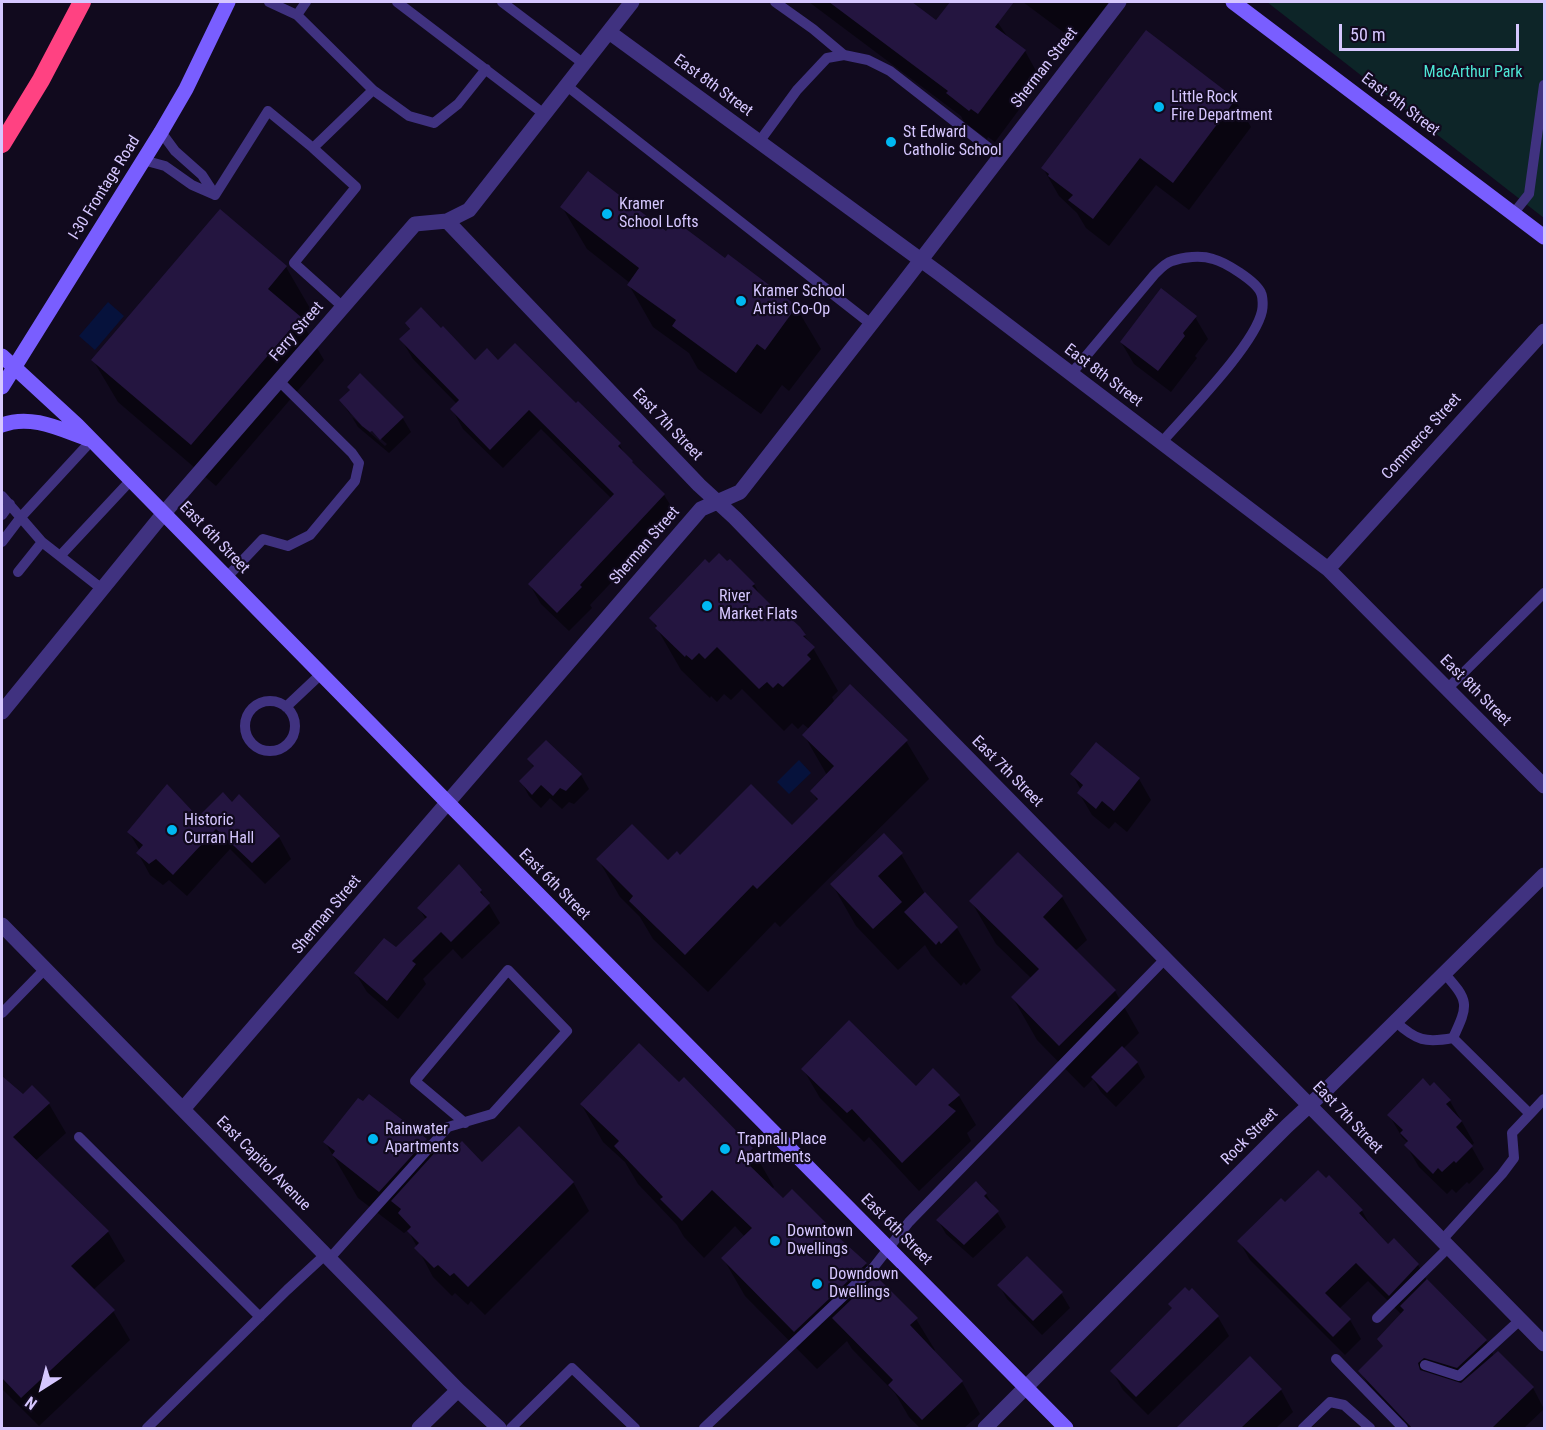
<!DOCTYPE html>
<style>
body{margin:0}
#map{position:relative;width:1546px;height:1430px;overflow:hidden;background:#110a1e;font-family:"Roboto Condensed",sans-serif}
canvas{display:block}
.frame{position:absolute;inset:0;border:3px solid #d6c7ff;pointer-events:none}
.north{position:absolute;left:12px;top:1358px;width:60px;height:60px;-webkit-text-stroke:4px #110a1e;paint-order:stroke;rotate:216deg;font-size:16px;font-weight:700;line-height:24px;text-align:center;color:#d6c7ff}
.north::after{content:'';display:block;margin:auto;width:21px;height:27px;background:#d6c7ff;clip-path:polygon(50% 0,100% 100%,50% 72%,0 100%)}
.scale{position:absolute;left:1339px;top:24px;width:180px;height:27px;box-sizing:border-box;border:3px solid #d6c7ff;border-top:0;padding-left:8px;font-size:18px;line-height:21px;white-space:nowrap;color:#d6c7ff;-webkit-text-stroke:4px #110a1e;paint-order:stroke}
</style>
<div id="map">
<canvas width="1546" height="1430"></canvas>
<div class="frame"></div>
<div class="north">N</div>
<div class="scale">50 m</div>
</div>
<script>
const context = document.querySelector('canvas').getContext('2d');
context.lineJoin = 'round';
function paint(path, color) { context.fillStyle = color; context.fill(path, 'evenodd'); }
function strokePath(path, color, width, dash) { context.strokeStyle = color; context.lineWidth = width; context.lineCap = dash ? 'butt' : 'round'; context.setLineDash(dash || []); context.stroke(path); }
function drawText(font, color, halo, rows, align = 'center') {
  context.font = font + ' "Roboto Condensed",sans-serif'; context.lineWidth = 4.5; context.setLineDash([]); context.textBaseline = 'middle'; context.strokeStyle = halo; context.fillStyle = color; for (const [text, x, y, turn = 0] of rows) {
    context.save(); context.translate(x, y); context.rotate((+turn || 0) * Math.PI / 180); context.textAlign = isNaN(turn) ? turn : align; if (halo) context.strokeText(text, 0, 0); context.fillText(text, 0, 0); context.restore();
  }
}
paint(new Path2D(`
 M1267 2H1544V218Z`), '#0d2528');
paint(new Path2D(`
 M108 302 124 316 95 350 79 336Z
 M799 760 811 773 789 794 777 782Z`), '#06123c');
paint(new Path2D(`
 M809 2H909L937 22 952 2H1011L996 20 1009 39 1025 51 1041 80 995 142 988 137 987 139 964 122 961 116Z
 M1023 2H1109L1078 43Z
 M1235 100 1251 127 1189 210 1156 185 1109 246 1086 228 1077 213 1059 196 1043 168Z
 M562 207 666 234 796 307 821 349 789 391 782 385 761 414 698 369 689 353 653 327 629 285 630 283 587 249Z
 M220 211 286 267 311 310 301 321 324 360 216 486 118 402 93 360Z
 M1195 317 1208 339 1195 356 1197 358 1171 392 1134 364 1121 342Z
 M406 323 475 362H498L576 405 619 444 627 458 664 495 676 514 590 605 592 608 569 631 541 604 530 585 611 498 541 429 503 468 463 429 452 409 457 404 413 359 401 339 410 330Z
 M341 401 402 417 411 432 389 453 358 427 352 417 385 446 387 444 348 410 352 417Z
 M709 565 754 584 761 597 804 635 813 648 838 691 832 697 835 703 906 741 929 779 780 927 775 922 708 992 653 939 640 917 620 897 598 859 668 862 680 857 792 828 818 802 812 791 827 775 804 735 809 729 803 724 798 729 792 723 784 731 742 689 731 700 724 694 717 702 711 696 710 698 681 670 651 618Z
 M546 743 581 775 589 789 574 804 569 802 562 809 550 798 541 808 529 796 521 781 534 768 529 759Z
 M1072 774 1139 779 1151 800 1127 832 1115 822 1109 829 1092 815 1079 793 1081 790Z
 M239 797 279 837 291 859 265 884 230 849 187 896 169 880 163 885 150 875 138 853 140 851 129 832 198 819 231 804Z
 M901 854 925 894 957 928 981 970 966 985 964 982 961 986 931 955 925 945 898 970 856 926 832 884Z
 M1018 854 1062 897 1087 940 1075 951 1115 991 1139 1033 1123 1049 1137 1062 1145 1077 1116 1107 1101 1092 1093 1079 1084 1088 1037 1040 1013 998 1032 979 996 944 971 901Z
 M481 891 500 923 462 959 453 949 423 979 426 984 398 1019 367 992 356 974 396 949 426 920 419 908Z
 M803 1069 916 1088 933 1070 959 1096 976 1125 967 1133 971 1141 919 1191 869 1137 864 1142 820 1098Z
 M684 1079 752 1149 774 1187 772 1189 783 1200 792 1191 827 1226 831 1232 866 1264 874 1279 916 1319 935 1350 933 1352 962 1382 980 1414 964 1428H920L909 1417 895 1393 852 1349 847 1341 817 1369 745 1296 723 1258 745 1237 735 1226 704 1258 684 1237 677 1225 638 1184 625 1162 603 1142 581 1104 679 1084Z
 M7 1083 23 1096 32 1087 49 1104 66 1133 35 1161 108 1232 125 1261 93 1290 113 1311 130 1340 39 1426 2 1389V1088Z
 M1430 1088 1450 1101 1474 1143 1471 1146 1484 1169 1469 1184 1467 1182 1456 1193 1452 1189 1447 1194 1419 1167 1406 1145 1408 1143 1402 1137 1389 1115Z
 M426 1140 435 1155 573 1182 589 1211 485 1315 471 1301 468 1305 455 1293 452 1296 433 1277 408 1230 404 1233 358 1198 325 1142Z
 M986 1194 1006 1227 973 1258 946 1234 938 1220Z
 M1285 1204 1362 1211 1373 1230 1388 1246 1418 1265 1429 1284 1486 1341 1494 1356 1498 1353 1533 1388 1544 1409 1524 1428H1407L1372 1391 1360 1371 1384 1347 1379 1339 1402 1315 1368 1281 1339 1309 1350 1320 1361 1339 1345 1355 1250 1260 1239 1241Z
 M999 1285 1061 1293 1070 1308 1042 1335 1007 1299Z
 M1218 1317 1229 1336 1148 1415 1123 1390 1112 1371Z
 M1250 1358 1281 1390 1293 1412 1276 1428H1178Z`), '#0007');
paint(new Path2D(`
 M829 2H912L936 20 950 2H1014L995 27 1026 50 978 114 971 109 969 111 946 93 948 91Z
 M1146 30 1236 99 1173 183 1140 158 1093 219 1068 200 1073 195 1048 176 1049 174 1041 168Z
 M588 171 666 231 674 220 725 258 728 254 797 306 765 350 757 344 736 373 672 326 676 320 627 285 639 268 560 207Z
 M220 209 287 266 268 289 301 317 191 445 91 360Z
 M1161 288 1197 316 1183 333 1185 336 1158 371 1120 342Z
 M421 307 441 328 443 326 475 360 487 348 498 360 515 343 576 403 578 401 621 443 618 446 633 461 632 462 665 494 580 585 582 587 557 613 528 584 614 494 529 410 490 450 450 409 459 400 399 339 410 329 405 323Z
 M360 373 404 417 380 440 372 431 370 432 362 426 339 400 350 390 347 387Z
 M719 553 727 561 730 559 755 584 752 586 780 614 783 611 800 627 806 635 803 636 815 647 807 655 811 659 783 687 778 683 773 688 767 682 759 689 717 647 705 659 699 653 692 660 686 655 685 657 655 628 657 626 649 618 705 559 709 563Z
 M850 684 908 740 757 889 753 885 685 955 629 901 633 896 596 859 632 824 668 860 677 851 680 855 751 784 792 825 818 799 810 791 834 766 802 735Z
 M546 740 582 774 566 791 560 788 553 796 541 785 532 795 519 781 534 766 527 759Z
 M1096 742 1140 778 1114 811 1102 801 1096 809 1077 793 1083 785 1070 774Z
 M167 784 198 817 223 792 232 802 239 794 280 836 252 863 216 829 173 875 156 859 149 864 136 853 143 845 127 832Z
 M884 833 903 853 878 876 902 902 873 929 830 884Z
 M1018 852 1063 896 1043 917 1116 990 1059 1046 1011 997 1039 969 969 901Z
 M459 864 482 890 480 892 490 903 451 942 441 932 412 961 416 964 387 1001 354 973 384 938 396 947 427 917 417 908Z
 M925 892 958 927 941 944 939 941 936 945 904 912Z
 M849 1020 916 1086 933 1068 960 1095 948 1105 956 1111 902 1163 852 1109 847 1113 801 1069Z
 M639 1043 679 1082 684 1077 753 1148 743 1159 783 1198 792 1189 828 1225 826 1226 867 1263 794 1332 721 1258 752 1228 712 1190 682 1221 660 1199 663 1197 614 1146 619 1141 580 1104Z
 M1122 1046 1138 1062 1107 1093 1091 1077Z
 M2 1076 23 1094 32 1085 50 1103 13 1137 109 1231 71 1266 115 1310 21 1398 2 1378Z
 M1423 1078 1430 1086 1434 1082 1451 1100 1446 1104 1462 1121 1456 1127 1473 1146 1456 1163 1454 1161 1442 1172 1438 1168 1433 1174 1404 1145 1408 1141 1400 1133 1403 1130 1387 1115Z
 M369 1094 427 1139 379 1192 332 1155 335 1151 323 1142 358 1098 363 1101Z
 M519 1126 574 1182 468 1287 454 1273 450 1276 438 1265 434 1268 414 1248 419 1243 407 1231 411 1227 398 1213 401 1209 391 1201 439 1148 448 1155 462 1141 482 1162Z
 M1318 1170 1326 1178 1329 1175 1363 1210 1359 1213 1388 1244 1394 1238 1419 1264 1389 1296 1356 1263 1325 1293 1351 1319 1333 1337 1237 1241 1281 1198 1285 1202Z
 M976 1181 987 1193 984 1196 999 1211 964 1245 936 1220Z
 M1027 1256 1063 1292 1033 1321 997 1285Z
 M876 1276 918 1318 910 1325 963 1381 922 1420 888 1385 893 1380 832 1318Z
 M1427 1279 1487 1340 1457 1368 1424 1358 1418 1363 1420 1370 1461 1383 1498 1351 1534 1387 1492 1428H1412L1358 1371 1383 1346 1377 1339 1404 1310 1400 1306Z
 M1185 1287 1189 1291 1192 1288 1219 1316 1136 1397 1110 1371 1169 1311 1172 1308 1168 1304Z
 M1250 1356 1282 1389 1241 1428H1176Z`), '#241540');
strokePath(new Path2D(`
 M397 2 544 114
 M502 2 584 64
 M775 2 813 29 844 55
 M297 15 306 2
 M567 86 871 324
 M373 90 409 116 434 123 458 104 486 69
 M161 132 175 151 202 175 215 195
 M759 142 797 90 827 58 844 55 868 60 890 71 999 156
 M313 148 356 187 294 263 343 307
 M143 160 165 166 192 185 215 195
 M215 195 268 111 313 148 373 90 297 15 269 2
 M1513 214 1529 194 1544 85
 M1071 374 1154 275C1159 270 1165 263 1172 261 1183 257 1201 255 1213 259 1225 262 1256 281 1261 293 1263 297 1263 307 1262 311 1255 345 1186 414 1161 443
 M2 496 42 542
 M2 515 10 504
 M2 542 21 517 92 440
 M60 556 131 480
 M18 572 42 542 102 589
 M227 577 263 539 288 546 310 535 355 481 359 463 352 453 279 381
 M1447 689 1544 593
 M245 726a25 25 0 1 1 50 0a25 25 0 1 1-50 0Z
 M286 707 321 674
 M1444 973C1469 1001 1469 1004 1453 1038
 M2 1013 45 969
 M1395 1021C1416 1041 1426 1043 1453 1038
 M1530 1114 1544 1099
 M79 1137 260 1317
 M1442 1240 1502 1174 1514 1158 1512 1133 1530 1114 1453 1038
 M330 1258 448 1127 492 1114 567 1031 508 970 415 1081 465 1123
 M1377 1318 1449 1247
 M1336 1359 1403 1428
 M1425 1365 1459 1376 1520 1320
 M147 1428 287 1290 326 1254
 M511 1428 572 1368 635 1428
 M704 1428 873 1268 909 1222 1165 959
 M1303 1428 1330 1402 1344 1405 1370 1428`), '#403280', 10);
strokePath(new Path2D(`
 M609 32 940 274 1328 569 1544 786
 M447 221 699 485 735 518 949 739 1544 1344
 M1328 569 1544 331
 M2 712 164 513 415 224 447 221 469 210 632 2
 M2 925 458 1390 499 1428
 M183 1109 701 509 740 492 904 282 1119 2
 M419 1428 458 1390
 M985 1428 1287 1126 1328 1088 1544 875`), '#403280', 15);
strokePath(new Path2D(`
 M1233 2 1544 237
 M2 356 77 425 447 802 1066 1428
 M2 387 161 132 186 89 228 2
 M2 425C31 414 60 429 88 439`), '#795eff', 15);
strokePath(new Path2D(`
 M2 144 41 80 82 2`), '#ff4282', 18);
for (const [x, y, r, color] of [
 [1159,107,6,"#00b8f2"],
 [891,142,6,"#00b8f2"],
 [607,214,6,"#00b8f2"],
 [741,301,6,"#00b8f2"],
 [707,606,6,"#00b8f2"],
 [172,830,6,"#00b8f2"],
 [373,1139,6,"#00b8f2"],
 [725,1149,6,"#00b8f2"],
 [775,1241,6,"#00b8f2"],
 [817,1284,6,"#00b8f2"]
]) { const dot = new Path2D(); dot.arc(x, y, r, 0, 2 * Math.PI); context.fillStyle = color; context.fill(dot); strokePath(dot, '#110a1e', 2); }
drawText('16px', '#d6c7ff', '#110a1e', [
 ["Sherman Street",1045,68,-52],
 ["East 8th Street",713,86,36],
 ["East 9th Street",1400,105,37],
 ["I-30 Frontage Road",105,188,-58],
 ["Ferry Street",297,332,-49],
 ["East 8th Street",1103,376,37],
 ["East 7th Street",667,425,46],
 ["Commerce Street",1422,437,-48],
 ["East 6th Street",214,538,46],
 ["Sherman Street",645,546,-49],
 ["East 8th Street",1475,691,45],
 ["East 7th Street",1007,772,45],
 ["East 6th Street",554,885,45],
 ["Sherman Street",327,915,-50],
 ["East 7th Street",1347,1118,46],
 ["Rock Street",1250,1137,-45],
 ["East Capitol Avenue",263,1164,45],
 ["East 6th Street",896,1230,45]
]);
drawText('16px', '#4de6d5', '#110a1e', [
 ["MacArthur Park",1473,73]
]);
drawText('16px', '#d6c7ff', '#110a1e', [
 ["Little Rock",1171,98],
 ["Fire Department",1171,116],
 ["St Edward",903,133],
 ["Catholic School",903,151],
 ["Kramer",619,205],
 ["School Lofts",619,223],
 ["Kramer School",753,292],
 ["Artist Co-Op",753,310],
 ["River",719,597],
 ["Market Flats",719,615],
 ["Historic",184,821],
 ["Curran Hall",184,839],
 ["Rainwater",385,1130],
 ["Apartments",385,1148],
 ["Trapnall Place",737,1140],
 ["Apartments",737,1158],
 ["Downtown",787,1232],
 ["Dwellings",787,1250],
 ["Downdown",829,1275],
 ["Dwellings",829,1293]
], 'left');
</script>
